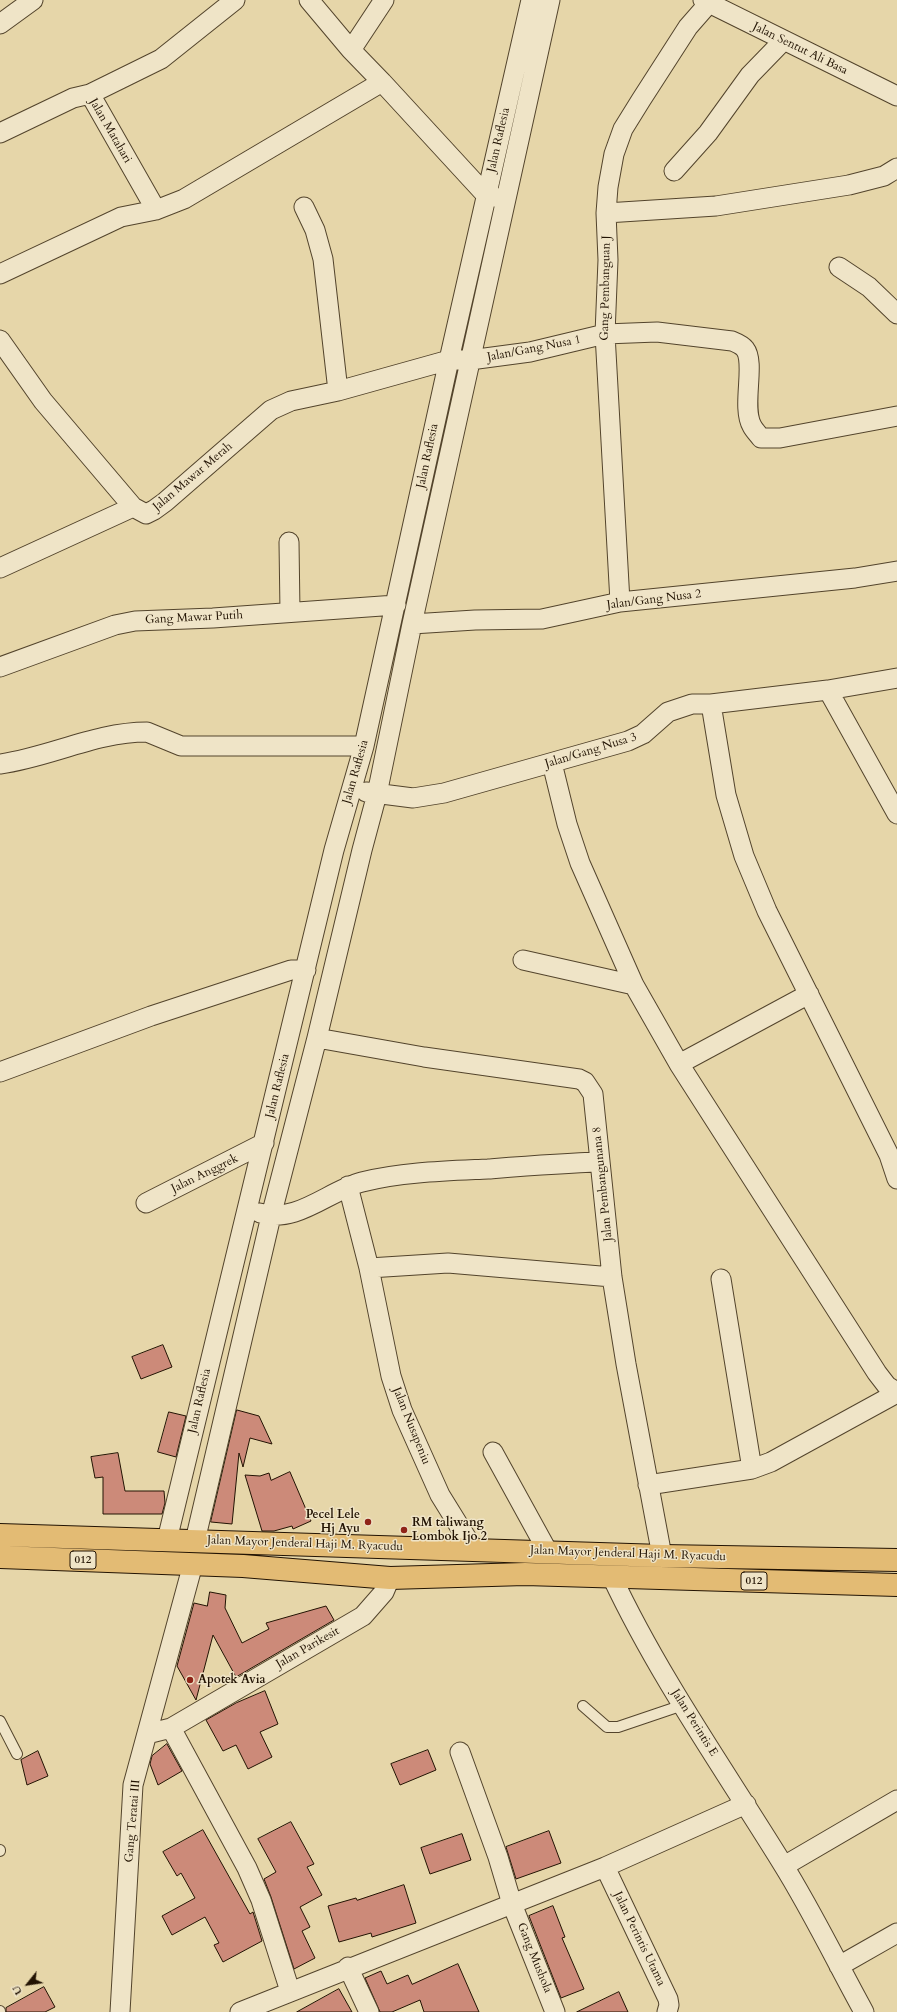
<!DOCTYPE html>
<style>
body{margin:0}
#map{position:relative;width:897px;height:2012px;overflow:hidden;background:#e6d6a9;font-family:Cardo,serif}
canvas{display:block}
.north{position:absolute;left:8px;top:1964px;width:40px;height:40px;-webkit-text-stroke:3px #efe4c7;paint-order:stroke;rotate:240deg;font-size:11px;font-weight:700;line-height:16px;text-align:center;color:#221303}
.north::after{content:'';display:block;margin:auto;width:14px;height:18px;background:#221303;clip-path:polygon(50% 0,100% 100%,50% 72%,0 100%)}
</style>
<div id="map">
<canvas width="897" height="2012"></canvas>
<div class="north">U</div>
</div>
<script>
const context = document.querySelector('canvas').getContext('2d');
context.lineJoin = 'round';
function paint(path, color) { context.fillStyle = color; context.fill(path, 'evenodd'); }
function strokePath(path, color, width, dash) { context.strokeStyle = color; context.lineWidth = width; context.lineCap = dash ? 'butt' : 'round'; context.setLineDash(dash || []); context.stroke(path); }
function drawText(font, color, halo, rows, align = 'center') {
  context.font = font + ' Cardo,serif'; context.lineWidth = 3; context.setLineDash([]); context.textBaseline = 'middle'; context.strokeStyle = halo; context.fillStyle = color; for (const [text, x, y, turn = 0] of rows) {
    context.save(); context.translate(x, y); context.rotate((+turn || 0) * Math.PI / 180); context.textAlign = isNaN(turn) ? turn : align; if (halo) context.strokeText(text, 0, 0); context.fillText(text, 0, 0); context.restore();
  }
}
const building = new Path2D(`
 M163 1345 172 1367 141 1379 132 1357Z
 M237 1410 259 1416 272 1444 250 1438 243 1467 239 1453 232 1524 211 1522Z
 M169 1412 186 1416 176 1457 158 1452Z
 M118 1453 125 1491H164L165 1503 162 1514H103V1477L95 1478 91 1457Z
 M290 1472 311 1521 293 1529 292 1526 274 1531H262L245 1475 260 1476 269 1473 271 1480Z
 M210 1592 226 1595 225 1608 242 1643 269 1629 266 1623 326 1606 334 1620 236 1677 213 1635 196 1700 177 1666 194 1603 207 1606Z
 M265 1691 278 1724 260 1732 272 1757 248 1769 236 1745 223 1751 206 1720 236 1703Z
 M167 1744 182 1771 158 1785 150 1764 152 1756Z
 M428 1750 436 1770 400 1785 391 1764Z
 M38 1751 48 1776 27 1785 21 1760Z
 M291 1822 314 1864 307 1867 322 1895 300 1907 310 1927 302 1931 315 1958 294 1969 271 1897 264 1879 276 1872 258 1839Z
 M203 1830 250 1914 253 1912 262 1941 223 1962 214 1945 219 1943 205 1917 172 1935 162 1916 195 1898 181 1873 177 1876 163 1852Z
 M549 1831 561 1863 516 1879 506 1847Z
 M462 1834 471 1860 430 1874 421 1848Z
 M404 1885 416 1923 372 1937 371 1933 339 1942 328 1906 356 1898 357 1900Z
 M553 1906 565 1937 562 1938 584 1989 561 1998 529 1916Z
 M458 1964 479 2012H424L420 2000 392 2012H380L365 1978 381 1971 387 1984 408 1975 412 1984Z
 M44 1987 55 2007 45 2012H6V2008Z
 M339 1989 352 2012H297Z
 M619 1992 628 2012H577Z`);
paint(building, '#cc8a79');
strokePath(building, '#221303', 1);
const lane = new Path2D(`
 M583 1706 607 1727H618L683 1705
 M0 1721 17 1754
 M0 1851V1850
 M0 2011V2012`);
const street = new Path2D(`
 M309 0 351 50 382 82 486 195 495 197
 M703 0 897 96
 M0 24 33 0
 M351 50 384 0
 M90 94 161 59 235 0
 M0 133 73 98 90 94 156 210
 M674 171 708 133 750 75 783 41
 M304 207 315 230 323 259 338 391
 M606 213 716 206 849 185 884 176 897 168
 M839 267 869 287 897 314
 M0 274 121 217 156 210 184 199 382 82
 M0 340 43 401 133 507 146 514 154 510 165 502 271 410 291 401 338 391 449 360H470L530 352 605 334 657 332 732 341C737 343 742 345 745 349 756 363 741 407 752 426 754 430 758 434 761 438H780L897 416
 M289 542 290 612
 M0 568 133 507
 M620 602 605 334 608 260 606 213 608 187 614 154 623 129 641 100 688 27 709 3
 M412 624 475 620 542 619 620 602 855 578 897 571
 M0 667 115 625 135 621 213 618 396 605
 M828 690 897 814
 M711 704 726 795 744 856 767 911 889 1155 897 1179
 M552 763 567 824 580 863 634 985 679 1064 877 1373 887 1386 897 1392
 M0 764C50 757 96 732 147 732L181 746H364
 M366 792 413 798 444 793 628 741 643 734 668 712 692 704H711L828 690 897 678
 M523 960 634 985
 M317 1038 424 1057 579 1079 585 1082 593 1094 612 1277 626 1364 662 1556
 M679 1064 809 994
 M0 1072 151 1016 291 970H306
 M348 1186 369 1268 391 1376 402 1410 440 1495 474 1550
 M146 1203 264 1143
 M260 1213C297 1224 328 1191 362 1182 403 1172 446 1171 488 1169 526 1166 563 1163 600 1162
 M369 1268 448 1263 612 1277
 M721 1279 752 1469
 M493 1452 548 1552
 M648 1485 752 1469 771 1462 897 1393
 M167 1540 334 850 364 746 449 360 531 0
 M195 1541 271 1216 317 1038 362 850 377 794 412 624 550 0
 M612 1577C659 1677 724 1769 782 1863 812 1911 837 1963 864 2012
 M171 1728 247 1868 261 1900 290 1991
 M147 1734 171 1728 363 1616 384 1592 390 1578
 M460 1752 498 1857 512 1904 555 2012
 M784 1866 897 1800
 M605 1867 668 1999 669 2005 667 2012
 M839 1966 897 1933
 M348 1967 369 2012
 M120 2012 133 1785 193 1564
 M240 2012 605 1867 746 1804`);
const primary = new Path2D(`
 M0 1535 662 1556 897 1560
 M0 1557 243 1566 390 1578 525 1574 897 1585`);
strokePath(lane, '#53442c', 12);
strokePath(street, '#53442c', 21);
strokePath(primary, '#221303', 24);
strokePath(lane, '#efe4c7', 10);
strokePath(street, '#efe4c7', 19);
strokePath(primary, '#e3bb74', 22);
for (const [x, y, r, color] of [
 [368,1522,4,"#8f2418"],
 [404,1530,4,"#8f2418"],
 [190,1680,4,"#8f2418"]
]) { const dot = new Path2D(); dot.arc(x, y, r, 0, 2 * Math.PI); context.fillStyle = color; context.fill(dot); strokePath(dot, '#efe4c7', 1.5); }
for (const [x, y, w] of [
 [83,1560,26],
 [754,1581,26]
]) { const box = new Path2D(); box.roundRect(x - w / 2, y - 9, w, 18, 3); context.fillStyle = '#efe4c7'; context.fill(box); strokePath(box, '#221303', 1); }
drawText('bold 11px', '#221303', null, [
 ["012",83,1560],
 ["012",754,1581]
]);
drawText('12px', '#221303', '#efe4c7', [
 ["Jalan Sentut Ali Basa",800,49,26],
 ["Jalan Matahari",110,131,60],
 ["Jalan Raflesia",499,140,-77],
 ["Gang Pembanguan J",606,288,-89],
 ["Jalan/Gang Nusa 1",534,349,-11],
 ["Jalan Raflesia",428,456,-78],
 ["Jalan Mawar Merah",193,477,-40],
 ["Jalan/Gang Nusa 2",654,600,-7],
 ["Gang Mawar Putih",194,618,-3],
 ["Jalan/Gang Nusa 3",591,751,-17],
 ["Jalan Raflesia",356,772,-74],
 ["Jalan Raflesia",278,1086,-76],
 ["Jalan Anggrek",205,1174,-26],
 ["Jalan Pembangunana 8",603,1184,-96],
 ["Jalan Raflesia",200,1401,-77],
 ["Jalan Nusapeniu",411,1426,68],
 ["Jalan Mayor Jenderal Haji M. Ryacudu",305,1544,2],
 ["Jalan Mayor Jenderal Haji M. Ryacudu",628,1554,2],
 ["Jalan Parikesit",308,1648,-30],
 ["Jalan Perintis E",694,1723,58],
 ["Gang Teratai III",133,1821,-85],
 ["Jalan Perintis Utama",639,1939,64],
 ["Gang Mushola",534,1958,68]
]);
drawText('bold 12px', '#221303', '#efe4c7', [
 ["Pecel Lele",360,1515,"right"],
 ["Hj Ayu",360,1529,"right"],
 ["RM taliwang",412,1523],
 ["Lombok Ijo 2",412,1537],
 ["Apotek Avia",198,1680]
], 'left');
</script>
